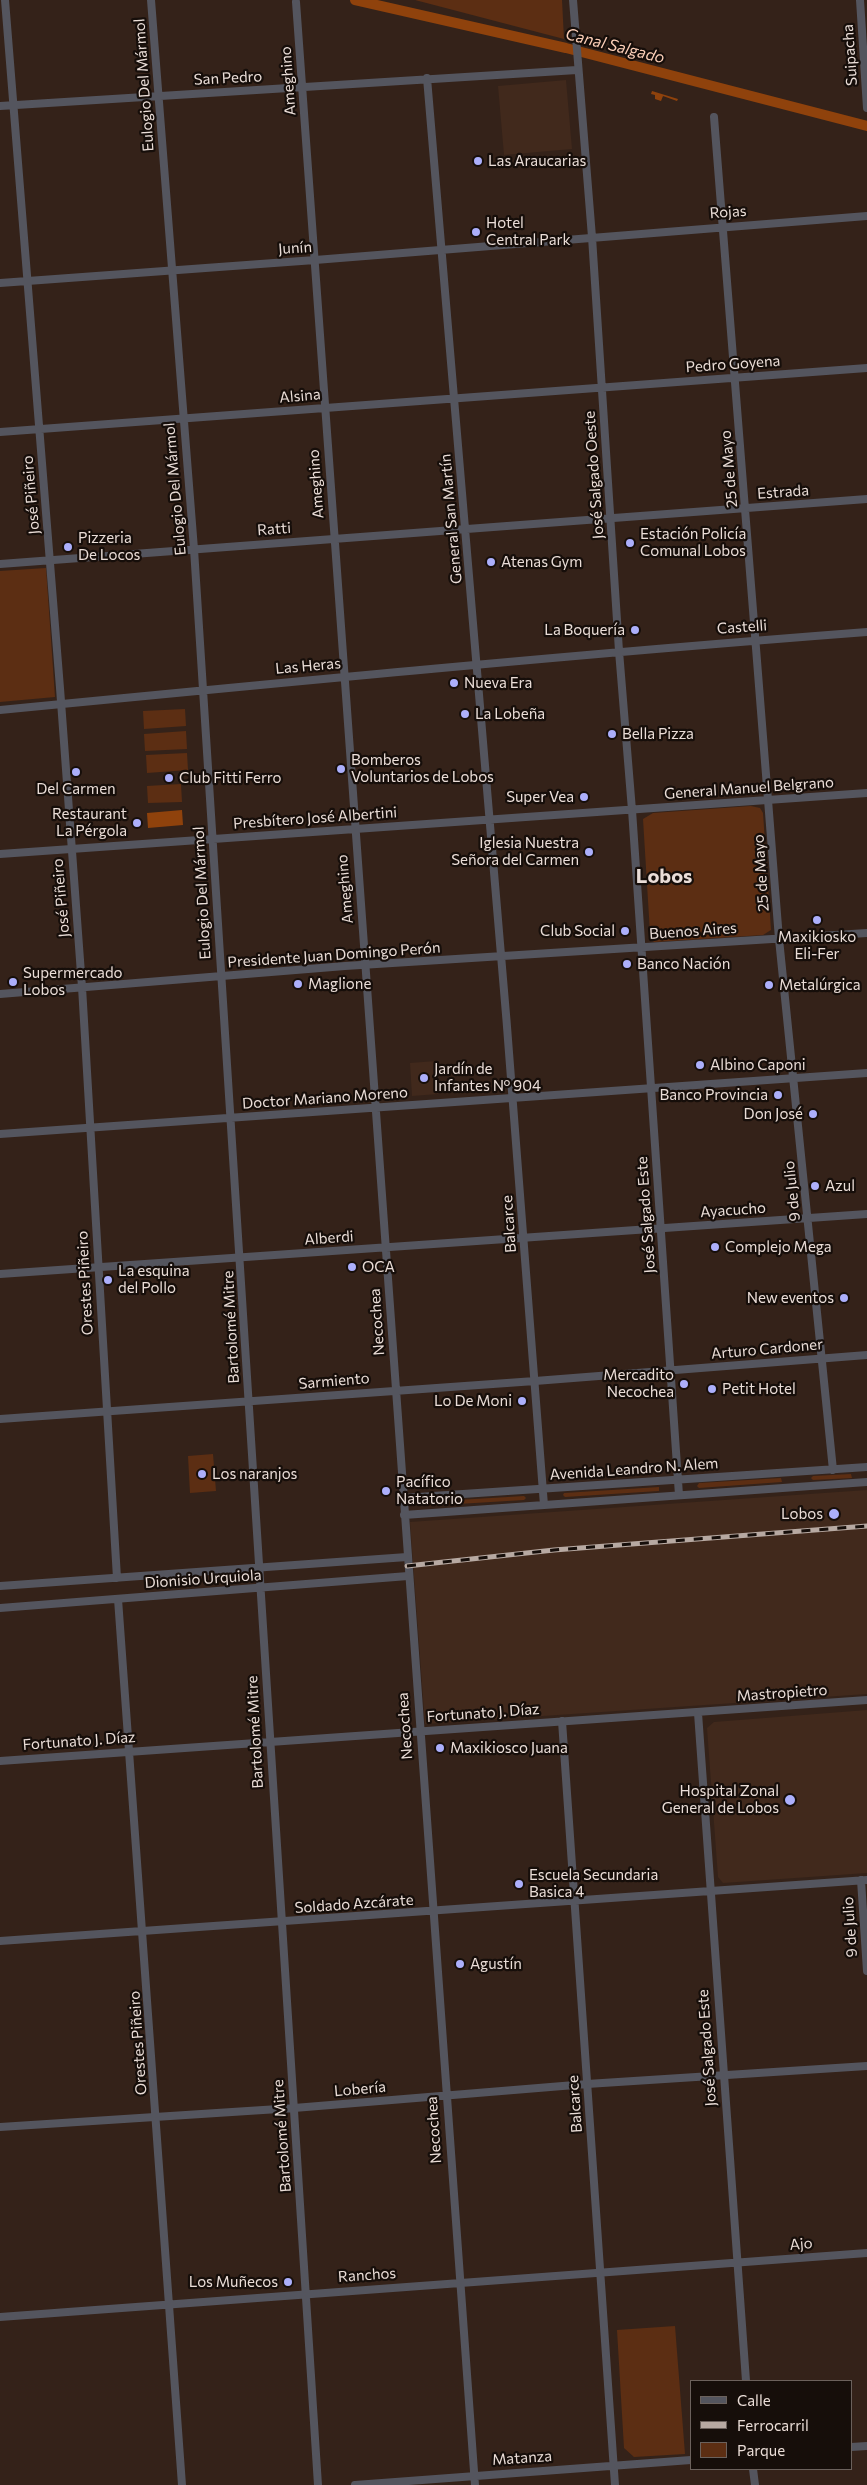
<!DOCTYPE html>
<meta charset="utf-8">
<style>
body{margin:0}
#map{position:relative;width:867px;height:2485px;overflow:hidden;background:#342219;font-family:Commissioner,sans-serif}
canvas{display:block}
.legend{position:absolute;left:690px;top:2380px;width:162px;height:90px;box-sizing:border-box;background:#160e0a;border:1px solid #6b615c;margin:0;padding:6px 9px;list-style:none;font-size:15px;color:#eaddd7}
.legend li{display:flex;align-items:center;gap:10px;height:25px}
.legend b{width:25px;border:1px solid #6b615c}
</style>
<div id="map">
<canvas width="867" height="2485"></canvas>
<ul class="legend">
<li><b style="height:6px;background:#54555e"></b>Calle</li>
<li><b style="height:6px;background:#b7a9a2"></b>Ferrocarril</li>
<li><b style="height:14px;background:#5c2e13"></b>Parque</li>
</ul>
</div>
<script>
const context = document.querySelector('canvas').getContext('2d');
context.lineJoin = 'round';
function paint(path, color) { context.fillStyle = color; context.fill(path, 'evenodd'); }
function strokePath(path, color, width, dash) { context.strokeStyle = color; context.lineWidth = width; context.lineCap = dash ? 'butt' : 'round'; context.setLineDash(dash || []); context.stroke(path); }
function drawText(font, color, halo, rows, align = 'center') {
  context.font = font + ' Commissioner,sans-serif'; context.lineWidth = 4.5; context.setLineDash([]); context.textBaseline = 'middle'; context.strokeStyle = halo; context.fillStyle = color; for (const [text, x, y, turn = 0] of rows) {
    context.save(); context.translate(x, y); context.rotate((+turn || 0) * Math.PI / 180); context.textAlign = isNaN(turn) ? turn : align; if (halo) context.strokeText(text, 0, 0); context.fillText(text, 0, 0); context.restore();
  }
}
paint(new Path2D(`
 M566 80 572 149 504 155 498 86Z
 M436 1061 438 1094 412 1096 410 1063Z
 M867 1490V1694L425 1724 410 1522Z
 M867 1710V1873L723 1883 718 1877 707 1728 714 1722Z`), '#41291c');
paint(new Path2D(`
 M416 0H562L564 39 415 0Z
 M46 568 55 697 0 702V571Z
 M185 709 186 726 144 729 143 711Z
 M186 731 187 749 145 751 144 734Z
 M187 753 188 770 147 773 146 755Z
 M181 784 182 802 148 803 147 786Z
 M751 806 760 808 763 813 771 930 763 935 654 942 650 938V933L643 819 653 813Z
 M213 1454 216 1491 190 1493 188 1456Z
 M851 1474 852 1478 813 1480 811 1478 813 1476Z
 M781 1478 782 1482 699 1488 697 1486 699 1483Z
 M659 1487V1491L565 1497 563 1495 564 1493Z
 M524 1496 526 1498 524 1500 425 1506 422 1504 424 1502Z
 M675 2326 685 2454 634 2457 624 2448 617 2330Z`), '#5c2e13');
paint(new Path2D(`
 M652 91 678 99 677 101 663 96 661 101 655 99V95L651 94Z
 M182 810 183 825 148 828 147 813Z`), '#8f420c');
strokePath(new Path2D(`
 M355 0 566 48 867 126`), '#8f420c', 10);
strokePath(new Path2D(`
 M5 0 60 688 82 987 117 1578
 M151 0 194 549 318 2485
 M573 0 592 237 619 651 632 810 679 1495
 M860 0 867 108
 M296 2 475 2485
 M427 78C468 554 509 1029 544 1505
 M0 106 577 70
 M714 117 779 939 833 1470
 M0 283 315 260 867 216
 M0 432 867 368
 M0 564 867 499
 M0 710C289 682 578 654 867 632
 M0 854 867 793
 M0 994 345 966 867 933
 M0 1134 867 1073
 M0 1274 867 1214
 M0 1419 535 1381 867 1355
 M403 1498 867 1467
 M404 1515 867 1482
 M0 1586 407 1557
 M118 1599 182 2485
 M0 1608 408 1576
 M698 1713 746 2381
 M562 1721 615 2485
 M0 1761 867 1700
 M861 1880 867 1971
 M0 1941 867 1880
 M0 2127 294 2108 587 2084 867 2066
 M0 2317 867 2253
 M851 2447 867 2446
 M753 2469 755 2485
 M355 2485 691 2460`), '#54555e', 8);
const rail = new Path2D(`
 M407 1566 554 1550 867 1526`);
strokePath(rail, '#b7a9a2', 5);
strokePath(rail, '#160e0a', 3, [9]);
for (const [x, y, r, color] of [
 [478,161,5,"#acaffb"],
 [476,232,5,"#acaffb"],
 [630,543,5,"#acaffb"],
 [68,547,5,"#acaffb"],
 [491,562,5,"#acaffb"],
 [635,630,5,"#acaffb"],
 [454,683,5,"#acaffb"],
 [465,714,5,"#acaffb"],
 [612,734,5,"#acaffb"],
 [341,769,5,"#acaffb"],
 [76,772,5,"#acaffb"],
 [169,778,5,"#acaffb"],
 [584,797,5,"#acaffb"],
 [137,823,5,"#acaffb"],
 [589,852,5,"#acaffb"],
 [817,920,5,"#acaffb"],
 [625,931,5,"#acaffb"],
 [627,964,5,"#acaffb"],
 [13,982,5,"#acaffb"],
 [298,984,5,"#acaffb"],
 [769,985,5,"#acaffb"],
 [700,1065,5,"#acaffb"],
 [424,1078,5,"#acaffb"],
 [778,1095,5,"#acaffb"],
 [813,1114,5,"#acaffb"],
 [815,1186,5,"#acaffb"],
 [715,1247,5,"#acaffb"],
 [352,1267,5,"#acaffb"],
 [108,1280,5,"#acaffb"],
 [844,1298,5,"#acaffb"],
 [684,1384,5,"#acaffb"],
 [712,1389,5,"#acaffb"],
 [522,1401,5,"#acaffb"],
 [202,1474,5,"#acaffb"],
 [386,1491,5,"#acaffb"],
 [834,1514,6,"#acaffb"],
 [440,1748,5,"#acaffb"],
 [790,1800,6,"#acaffb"],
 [519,1884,5,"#acaffb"],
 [460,1964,5,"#acaffb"],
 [288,2282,5,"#acaffb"]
]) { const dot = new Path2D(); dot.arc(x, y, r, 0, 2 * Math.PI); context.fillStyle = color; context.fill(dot); strokePath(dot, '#160e0a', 2); }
drawText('15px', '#eaddd7', '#160e0a', [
 ["Suipacha",850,55,-94],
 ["San Pedro",228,78,-3],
 ["Ameghino",288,81,-94],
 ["Eulogio Del Mármol",144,85,-94],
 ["Rojas",728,212,-4],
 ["Junín",295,248,-4],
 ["Pedro Goyena",733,364,-4],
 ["Alsina",300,396,-5],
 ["25 de Mayo",729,469,-95],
 ["José Salgado Oeste",594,475,-94],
 ["Ameghino",316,484,-94],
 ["Eulogio Del Mármol",175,489,-95],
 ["Estrada",783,492,-4],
 ["José Piñeiro",31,495,-95],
 ["General San Martín",451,519,-95],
 ["Ratti",274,529,-4],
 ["Castelli",742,627,-4],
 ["Las Heras",308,666,-5],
 ["General Manuel Belgrano",749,788,-4],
 ["Presbítero José Albertini",315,818,-4],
 ["25 de Mayo",761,873,-94],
 ["Ameghino",345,889,-95],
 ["Eulogio Del Mármol",202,893,-93],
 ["José Piñeiro",61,898,-95],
 ["Buenos Aires",693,931,-4],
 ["Presidente Juan Domingo Perón",334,955,-4],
 ["Doctor Mariano Moreno",325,1098,-4],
 ["9 de Julio",792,1191,-96],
 ["Ayacucho",733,1210,-4],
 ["José Salgado Este",646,1215,-94],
 ["Balcarce",509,1224,-94],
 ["Alberdi",329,1238,-4],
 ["Orestes Piñeiro",85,1283,-93],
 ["Necochea",377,1322,-94],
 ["Bartolomé Mitre",231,1327,-93],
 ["Arturo Cardoner",767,1349,-5],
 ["Sarmiento",334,1381,-5],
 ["Avenida Leandro N. Alem",634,1469,-4],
 ["Dionisio Urquiola",203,1579,-4],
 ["Mastropietro",782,1693,-4],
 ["Fortunato J. Díaz",483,1713,-4],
 ["Necochea",405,1726,-94],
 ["Bartolomé Mitre",255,1732,-93],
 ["Fortunato J. Díaz",79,1741,-4],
 ["Soldado Azcárate",354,1904,-4],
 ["9 de Julio",850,1927,-94],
 ["Orestes Piñeiro",138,2043,-94],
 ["José Salgado Este",707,2048,-94],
 ["Lobería",360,2089,-5],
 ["Balcarce",575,2104,-94],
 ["Necochea",434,2130,-94],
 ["Bartolomé Mitre",282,2136,-94],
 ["Ajo",801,2244,-5],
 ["Ranchos",367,2275,-4],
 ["Matanza",522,2458,-4]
]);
drawText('15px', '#eaddd7', '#160e0a', [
 ["Las Araucarias",488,161],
 ["Hotel",486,223],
 ["Central Park",486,240],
 ["Estación Policía",640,534],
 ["Comunal Lobos",640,551],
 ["Pizzeria",78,538],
 ["De Locos",78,555],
 ["Atenas Gym",501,562],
 ["La Boquería",625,630,"right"],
 ["Nueva Era",464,683],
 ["La Lobeña",475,714],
 ["Bella Pizza",622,734],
 ["Bomberos",351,760],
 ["Voluntarios de Lobos",351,777],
 ["Club Fitti Ferro",179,778],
 ["Del Carmen",76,789,"center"],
 ["Super Vea",574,797,"right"],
 ["Restaurant",127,814,"right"],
 ["La Pérgola",127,831,"right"],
 ["Iglesia Nuestra",579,843,"right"],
 ["Señora del Carmen",579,860,"right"],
 ["Club Social",615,931,"right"],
 ["Maxikiosko",817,937,"center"],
 ["Eli-Fer",817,954,"center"],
 ["Banco Nación",637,964],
 ["Supermercado",23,973],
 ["Lobos",23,990],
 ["Maglione",308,984],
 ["Metalúrgica",779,985],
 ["Albino Caponi",710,1065],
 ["Jardín de",434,1069],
 ["Infantes Nº 904",434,1086],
 ["Banco Provincia",768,1095,"right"],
 ["Don José",803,1114,"right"],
 ["Azul",825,1186],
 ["Complejo Mega",725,1247],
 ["OCA",362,1267],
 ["La esquina",118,1271],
 ["del Pollo",118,1288],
 ["New eventos",834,1298,"right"],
 ["Mercadito",674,1375,"right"],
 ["Necochea",674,1392,"right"],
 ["Petit Hotel",722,1389],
 ["Lo De Moni",512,1401,"right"],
 ["Los naranjos",212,1474],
 ["Pacífico",396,1482],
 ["Natatorio",396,1499],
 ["Lobos",823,1514,"right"],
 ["Maxikiosco Juana",450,1748],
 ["Hospital Zonal",779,1791,"right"],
 ["General de Lobos",779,1808,"right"],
 ["Escuela Secundaria",529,1875],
 ["Basica 4",529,1892],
 ["Agustín",470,1964],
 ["Los Muñecos",278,2282,"right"]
], 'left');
drawText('italic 16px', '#fbceb7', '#160e0a', [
 ["Canal Salgado",615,46,14]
]);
drawText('bold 20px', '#eaddd7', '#160e0a', [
 ["Lobos",664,876]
]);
</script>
